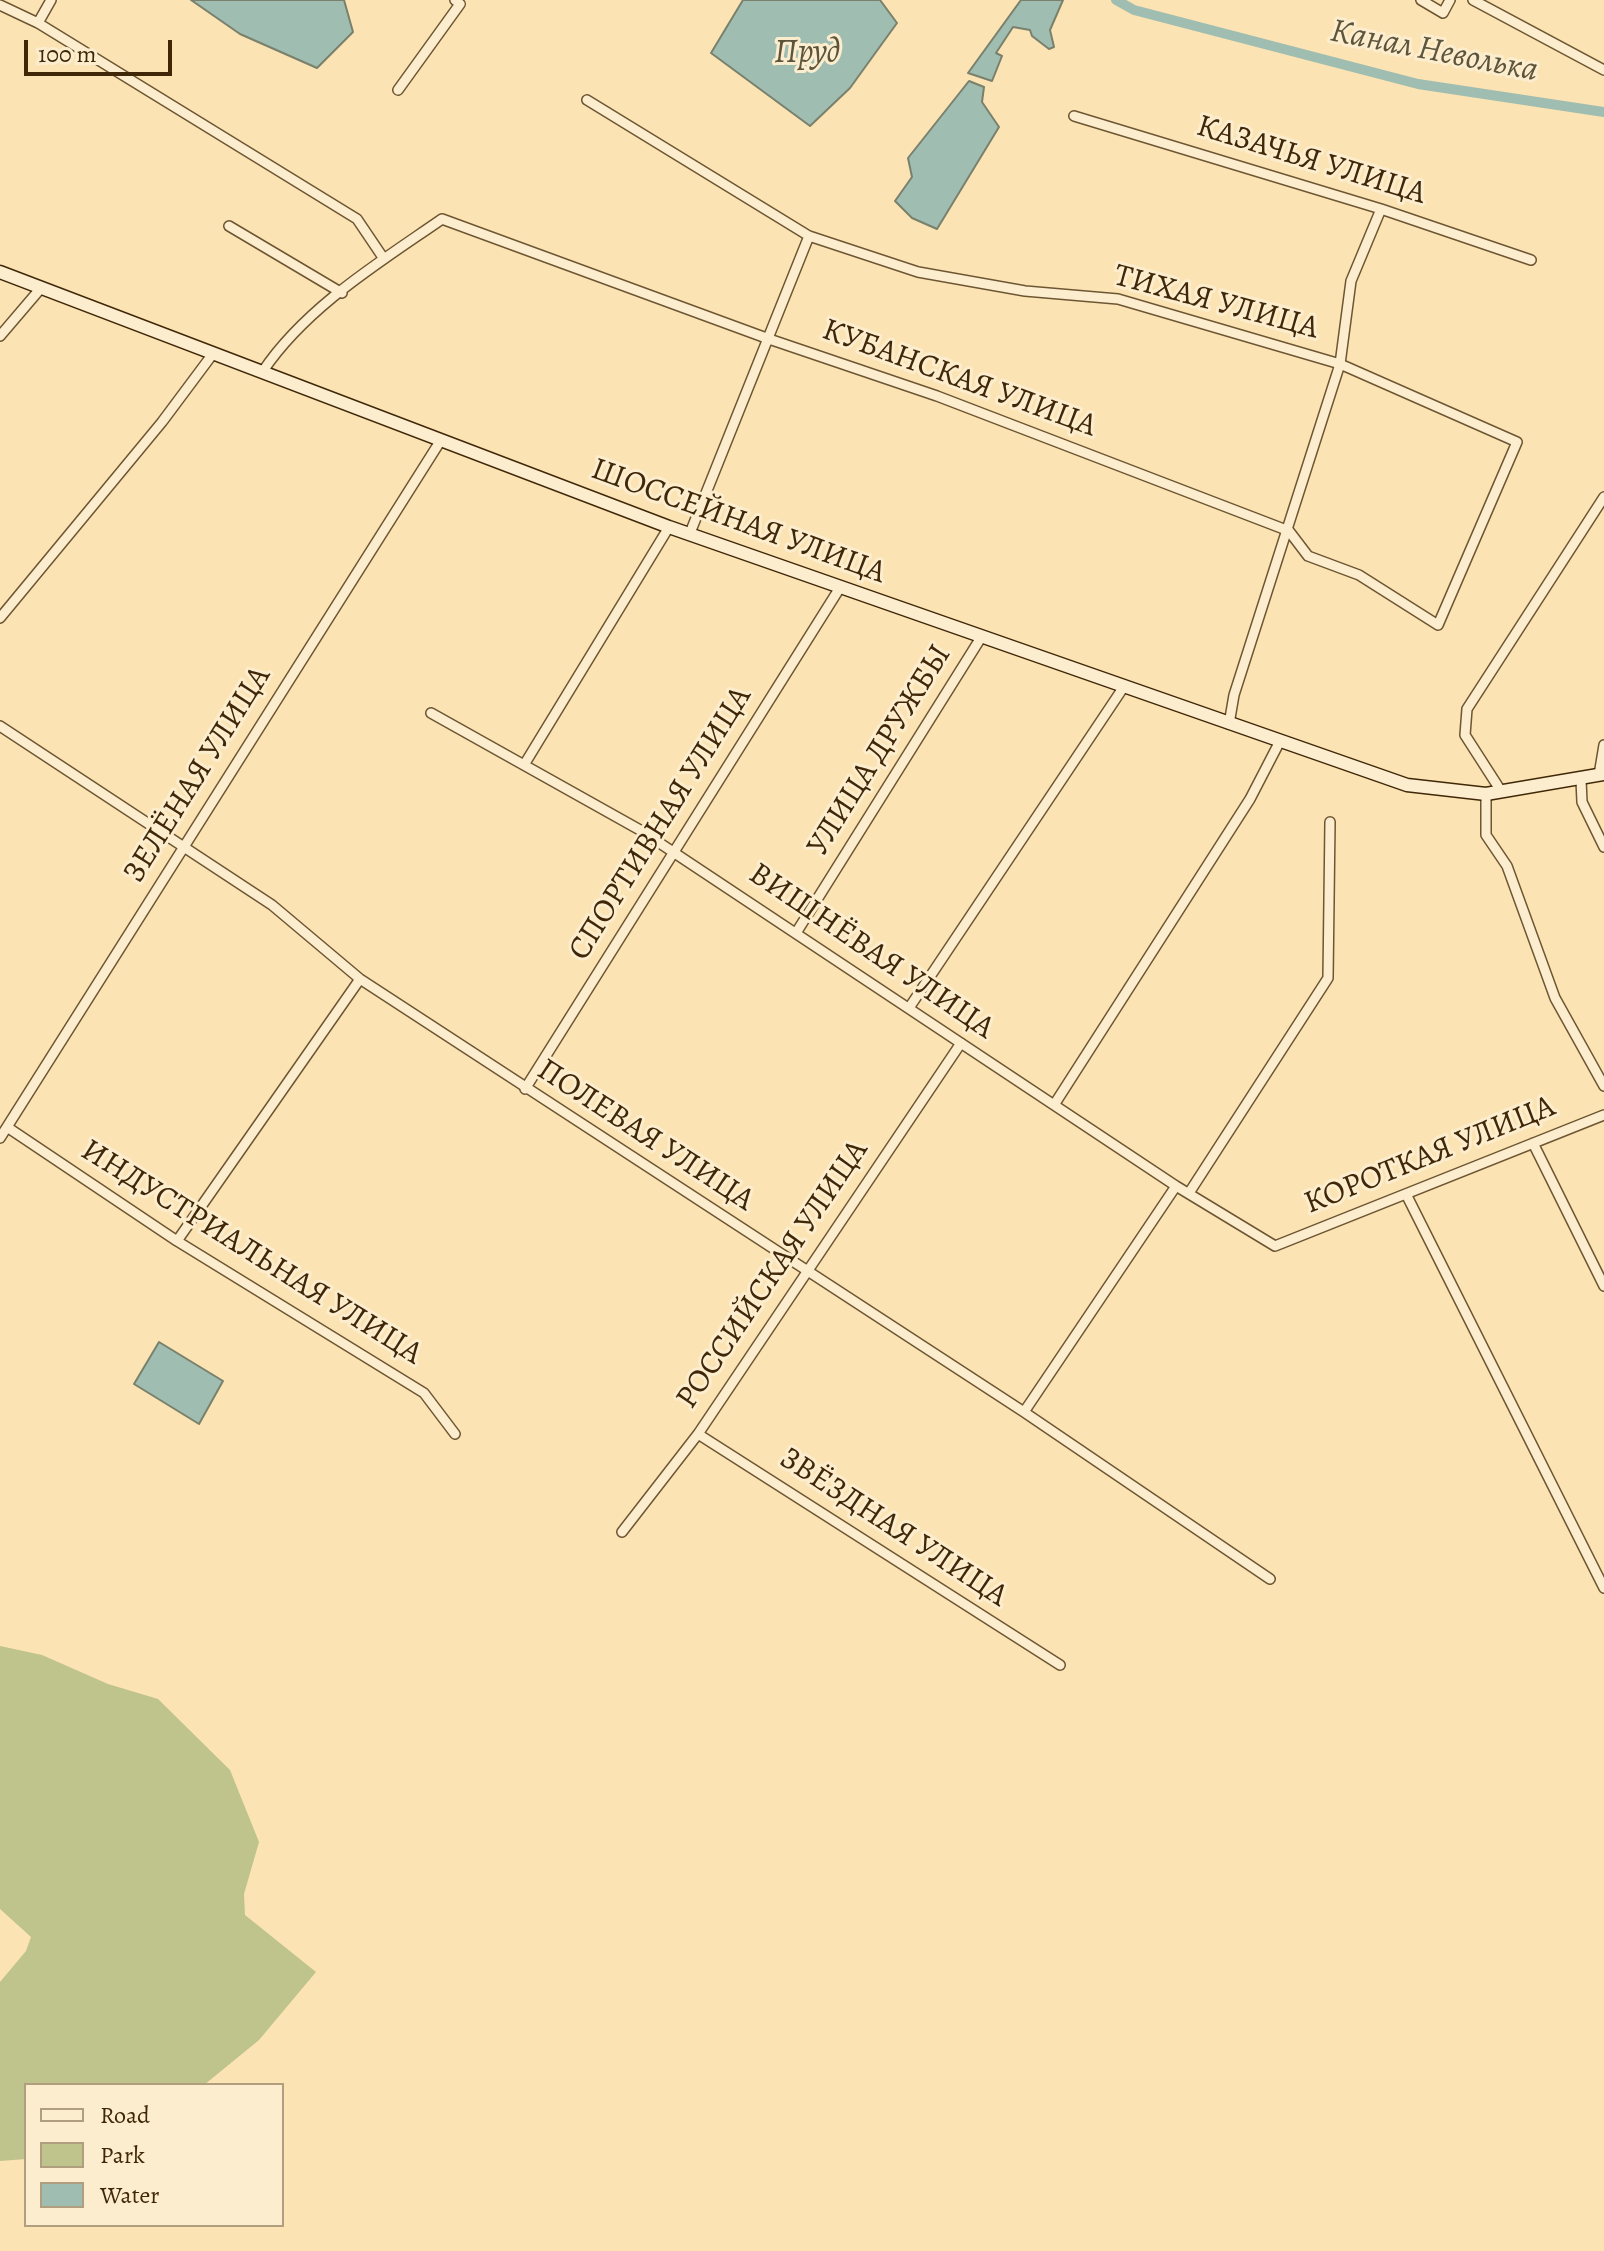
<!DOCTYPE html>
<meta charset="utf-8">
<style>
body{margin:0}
#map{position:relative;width:1604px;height:2251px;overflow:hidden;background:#fbe3b3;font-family:Alegreya,serif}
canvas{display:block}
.legend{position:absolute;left:24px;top:2083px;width:260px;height:144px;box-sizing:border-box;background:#fcedce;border:2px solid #b09e7f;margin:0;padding:10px 14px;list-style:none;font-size:24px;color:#3f2708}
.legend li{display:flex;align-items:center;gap:16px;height:40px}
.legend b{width:40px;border:2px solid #b09e7f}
.scale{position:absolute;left:24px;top:40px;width:148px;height:36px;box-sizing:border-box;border:4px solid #3f2708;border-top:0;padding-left:10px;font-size:24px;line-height:28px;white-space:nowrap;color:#3f2708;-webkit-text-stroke:6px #fcedce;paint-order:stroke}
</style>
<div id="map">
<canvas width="1604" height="2251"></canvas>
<ul class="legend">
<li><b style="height:10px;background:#fcedce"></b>Road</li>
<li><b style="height:22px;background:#bec48c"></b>Park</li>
<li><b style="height:22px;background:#9fbdb1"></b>Water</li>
</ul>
<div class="scale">100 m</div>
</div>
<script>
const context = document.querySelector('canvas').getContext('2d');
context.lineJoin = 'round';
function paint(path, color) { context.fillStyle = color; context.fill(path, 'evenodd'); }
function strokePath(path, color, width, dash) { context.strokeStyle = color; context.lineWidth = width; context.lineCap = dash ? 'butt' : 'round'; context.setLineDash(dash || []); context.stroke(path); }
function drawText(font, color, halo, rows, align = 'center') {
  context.font = font + ' Alegreya,serif'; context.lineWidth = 6; context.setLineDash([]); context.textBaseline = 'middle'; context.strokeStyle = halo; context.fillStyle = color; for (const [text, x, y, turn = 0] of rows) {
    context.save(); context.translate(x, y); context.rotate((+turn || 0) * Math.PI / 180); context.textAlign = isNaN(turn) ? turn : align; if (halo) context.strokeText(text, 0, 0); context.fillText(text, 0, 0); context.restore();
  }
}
paint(new Path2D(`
 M0 1646 42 1655 108 1684 158 1699 230 1770 259 1842 244 1894 245 1915 316 1972 259 2040 204 2085H26V2159L0 2161V1982L26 1951 31 1937 0 1909Z`), '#bec48c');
const water = new Path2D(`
 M191 0H344L353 32 317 68 240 34Z
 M743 0H880L897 23 850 88 810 126 711 53Z
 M1021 0H1063L1050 30 1054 47 1049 49 1032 36 1030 30 1013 27 996 53 1002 56 992 81 968 73Z
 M969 81 984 87 982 102 999 127 937 229 912 218 895 201 912 177 908 158Z
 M159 1342 223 1381 199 1424 134 1384Z`);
paint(water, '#9fbdb1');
strokePath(water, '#79816d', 2);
strokePath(new Path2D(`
 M1116 0 1134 10 1418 84 1604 112`), '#9fbdb1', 10);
const minor = new Path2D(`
 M1421 0 1443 13 1450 0
 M1473 0 1604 70
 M0 5 38 23 357 219 384 259
 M38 23 51 0
 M398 90 460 4 455 0
 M1074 116 1381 209 1531 260
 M229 226 342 293
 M0 336 41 288
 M263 371C306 307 380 262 442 219L769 339 937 396 1289 531 1308 556 1359 575 1438 625 1517 442 1340 364 1118 299 1025 291 918 272 809 236 587 100
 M690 533 809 236
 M0 618 162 422 212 355
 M431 713 640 830 1176 1186 1275 1246 1604 1115
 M1229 724 1234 695 1340 364 1351 281 1381 209
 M0 726 272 905 360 979 1024 1412 1270 1579
 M524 765 669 527
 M1599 775 1604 745
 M1581 780 1582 802 1604 847
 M1501 791 1465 735 1467 709 1604 497
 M1486 794V835L1507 866 1555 998 1604 1086
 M796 933 982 636
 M909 1008 1123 688
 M525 1089 841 586
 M1054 1105 1250 799 1279 743
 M7 1127 177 1241 424 1393 455 1434
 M0 1138 441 440
 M1533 1143 1604 1286
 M1189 1193 1328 978 1330 822
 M1406 1194 1604 1588
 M177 1241 360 979
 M1024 1412 1176 1186
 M698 1434 1060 1665
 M622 1532 698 1434 961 1043`);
const secondary = new Path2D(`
 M0 272 669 527 1407 785 1486 794 1604 774`);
strokePath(minor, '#6e5633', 12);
strokePath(secondary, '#3f2708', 15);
strokePath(minor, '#fcedce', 9);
strokePath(secondary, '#fcedce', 12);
drawText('32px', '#3f2708', '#fcedce', [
 ["КАЗАЧЬЯ УЛИЦА",1311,161,17],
 ["ТИХАЯ УЛИЦА",1216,303,15],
 ["КУБАНСКАЯ УЛИЦА",959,379,20],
 ["ШОССЕЙНАЯ УЛИЦА",738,522,20],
 ["УЛИЦА ДРУЖБЫ",880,751,-58],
 ["ЗЕЛЁНАЯ УЛИЦА",198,775,-58],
 ["СПОРТИВНАЯ УЛИЦА",661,824,-58],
 ["ВИШНЁВАЯ УЛИЦА",871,952,34],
 ["ПОЛЕВАЯ УЛИЦА",645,1136,33],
 ["КОРОТКАЯ УЛИЦА",1430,1156,-22],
 ["ИНДУСТРИАЛЬНАЯ УЛИЦА",251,1253,32],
 ["РОССИЙСКАЯ УЛИЦА",773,1275,-56],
 ["ЗВЁЗДНАЯ УЛИЦА",893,1528,33]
]);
drawText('italic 34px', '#5c543b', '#fcedce', [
 ["Канал Неволька",1434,52,11],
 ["Пруд",807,54]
]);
</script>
